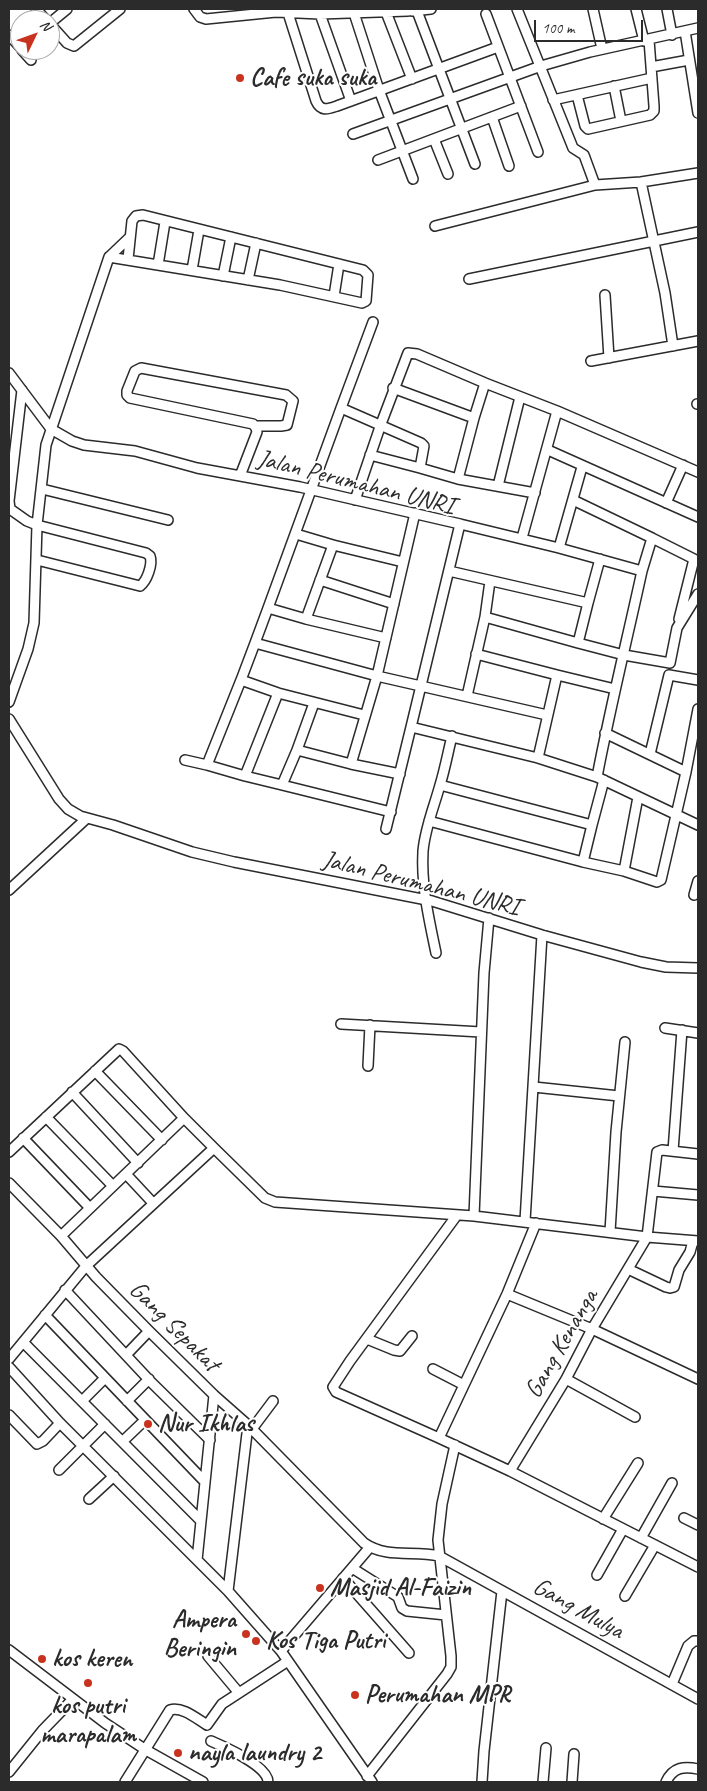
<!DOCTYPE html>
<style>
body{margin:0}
#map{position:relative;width:707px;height:1791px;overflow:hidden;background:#fff;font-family:Caveat,sans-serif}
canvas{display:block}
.frame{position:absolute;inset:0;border:10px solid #2b2b2b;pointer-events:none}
.north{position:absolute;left:10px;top:10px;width:50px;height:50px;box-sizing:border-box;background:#fff;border:1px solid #aaa;border-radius:50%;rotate:48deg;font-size:14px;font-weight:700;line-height:20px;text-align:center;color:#2b2b2b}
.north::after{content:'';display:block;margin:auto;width:18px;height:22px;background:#c8321e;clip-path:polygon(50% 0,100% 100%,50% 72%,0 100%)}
.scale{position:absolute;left:534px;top:20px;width:109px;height:22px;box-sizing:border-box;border:2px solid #2b2b2b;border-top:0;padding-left:6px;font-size:15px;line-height:18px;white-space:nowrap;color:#2b2b2b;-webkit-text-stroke:4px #fff;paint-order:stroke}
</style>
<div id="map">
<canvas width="707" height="1791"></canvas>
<div class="frame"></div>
<div class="north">N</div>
<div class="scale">100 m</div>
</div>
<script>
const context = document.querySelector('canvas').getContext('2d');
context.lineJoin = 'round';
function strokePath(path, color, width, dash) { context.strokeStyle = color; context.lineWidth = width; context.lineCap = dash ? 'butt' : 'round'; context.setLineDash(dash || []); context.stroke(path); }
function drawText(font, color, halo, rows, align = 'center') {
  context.font = font + ' Caveat,sans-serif'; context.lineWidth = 4; context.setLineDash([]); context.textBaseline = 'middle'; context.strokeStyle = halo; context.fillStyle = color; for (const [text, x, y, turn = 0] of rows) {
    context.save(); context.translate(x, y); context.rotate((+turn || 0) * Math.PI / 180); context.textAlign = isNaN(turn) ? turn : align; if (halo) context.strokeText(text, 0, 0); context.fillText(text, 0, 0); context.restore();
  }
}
const minor = new Path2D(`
 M36 9 46 20
 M194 9 200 17 206 19 276 12 320 14 408 11V9
 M517 9 571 143 573 148 584 155 595 185
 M593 9 602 49
 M636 9 644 41
 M667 9 672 35
 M412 11 431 9
 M417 11 475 164
 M386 12 412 79
 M288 13 316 101C321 112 328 109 337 106L498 47
 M354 13 379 90 413 179
 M320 14 351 101
 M486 14 538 152
 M50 23 67 9
 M50 24 67 43 74 46 120 9
 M685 31 698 113
 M9 35 20 47
 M22 50 31 60
 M651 67 689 60
 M614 86 621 121
 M577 95 585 126 588 129 650 115 654 111V106L649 40
 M553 100 652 78
 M492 117 509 166
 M353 134 541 66 590 52 698 28
 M434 139 448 174
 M378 160 521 106
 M641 182 665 293 673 346
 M435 226 595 185 641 182 698 173
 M109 257 130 237
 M158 265 165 222
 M192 270 199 230
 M223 276 231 237
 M469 279 698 232
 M248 280 256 243
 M605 295 609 358
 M334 296 339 264
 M591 361 698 341
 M9 373 51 429 72 441 84 445 135 451 197 468 300 487 460 524 411 727 538 758 597 777 698 825
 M393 388 474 418
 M22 390 9 501 10 509 27 521 37 525 146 553 150 556C153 564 147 581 140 586L37 560
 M697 404H698
 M341 408 373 322
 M548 450 698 517
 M420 468 458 479 474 418 485 383
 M240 476 257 432 256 428 253 424 130 398 127 395V391L135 371 141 368 286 395 293 401 287 425 281 426H255
 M458 479 535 493
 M498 486 520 397
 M42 489 168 520
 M355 500 381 424 408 353 417 354 485 383 557 411
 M573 500 652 538 642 571
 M666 503 683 465
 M415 513 377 676 547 715
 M460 524 559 548 642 571C627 640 610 708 597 777
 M296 534 333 545 403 562
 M522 538 557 411 698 472
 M652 538 694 559 679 619
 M333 545 306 619 268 608 341 408 421 443 424 446 420 468 370 455
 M559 548 582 467
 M449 571 588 603 578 643 624 655 670 663 677 628 698 594
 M320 580 394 604
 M588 603 600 559
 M268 608 255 643 377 676 351 764 400 774
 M485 617 578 643
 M306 619 386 638
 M255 643 241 680 278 693 364 715
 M476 654 557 675 538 758
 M557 675 615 689
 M467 696 485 617 490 581
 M9 702 28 649 34 623 37 525 46 445 109 257 280 285 362 303 366 301 368 275 363 270 143 215 136 216 132 221 128 259
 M314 703 297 750 351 764
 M9 719 59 799 68 809 80 816 113 825 192 852 234 862 432 901 542 935 641 962 666 967 698 968
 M605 733 686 772
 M650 754 669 675 698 680
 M185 760 207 765 241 680
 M207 765 245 776 278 693
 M245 776 282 785 297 750
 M282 785 391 812
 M440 785 592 825 604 780
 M429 821 583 862 592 825
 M386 829 411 727
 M583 862 624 871 657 882 661 880 686 772 698 709
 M624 871 638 797
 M9 890 87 818
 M694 895 698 881
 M436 953C429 919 421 886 423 851 425 828 434 807 440 785 445 769 448 752 452 736
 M341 1024 481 1032
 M665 1028 698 1033
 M368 1066 370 1025
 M95 1071 162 1140
 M534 1087 619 1096
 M72 1092 138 1163
 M46 1117 113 1186
 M23 1138 90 1208
 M214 1148 265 1198 275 1202 474 1216 647 1237 698 1241
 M673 1151 682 1030
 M9 1152 119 1049 123 1051 184 1118 61 1236
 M126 1174 153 1203
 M9 1183 61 1236 96 1277 149 1331 214 1395 248 1425 364 1543C387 1559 413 1550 439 1556L698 1699
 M653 1191 698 1195
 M457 1215 350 1361 333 1387 336 1392 439 1438 507 1294 536 1223
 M474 1216 484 973 489 918
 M525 1221 542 935
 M610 1232 616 1132 625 1042
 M628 1269 666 1287 670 1288 674 1287 679 1270 690 1252 693 1241
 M65 1290 152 1383 210 1440
 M507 1294 592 1329 698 1379
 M45 1315 205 1482
 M367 1339 394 1350 400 1351 412 1336
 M23 1342 201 1521
 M126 1355 149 1331
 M9 1359 86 1266 214 1148 184 1118
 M9 1367 60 1423 197 1560
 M433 1369 464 1385
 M566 1379 635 1417
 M214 1395 197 1560 228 1591 281 1651 372 1782
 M82 1401 105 1378
 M127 1401 149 1379
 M9 1415 37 1444 43 1441 60 1423
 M252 1429 273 1401
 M439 1438 510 1471 566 1379 592 1329 647 1237 657 1152 662 1150 698 1154
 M123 1441 145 1420
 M59 1470 105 1424
 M510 1471 698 1567
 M89 1499 114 1476
 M684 1518 698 1525
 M603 1519 638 1463
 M641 1538 672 1483
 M352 1568 398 1597 402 1608 407 1611 446 1615
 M597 1575 623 1529
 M343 1578 409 1653
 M228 1591 248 1425
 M625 1596 655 1545
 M9 1650 105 1723 146 1750 203 1782
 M281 1651 370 1547
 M208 1656 239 1693
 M672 1684 688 1646 694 1641H698
 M211 1741C225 1747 268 1766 268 1782
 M9 1772 42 1731 73 1699
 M367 1776 447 1674 451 1667V1656L438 1540 442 1504 455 1445
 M125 1782 170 1710C182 1706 197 1719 207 1725L222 1704 288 1661
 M482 1782 484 1751 502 1591
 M543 1782 546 1748
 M572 1782 574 1754
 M666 1782C673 1767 684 1766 698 1769`);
strokePath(minor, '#2b2b2b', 12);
strokePath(minor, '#fff', 9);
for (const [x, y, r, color] of [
 [240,78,5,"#c8321e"],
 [148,1424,5,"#c8321e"],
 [320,1588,5,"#c8321e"],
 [246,1634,5,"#c8321e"],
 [256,1641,5,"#c8321e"],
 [42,1659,5,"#c8321e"],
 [88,1683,5,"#c8321e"],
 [355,1695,5,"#c8321e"],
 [178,1753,5,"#c8321e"]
]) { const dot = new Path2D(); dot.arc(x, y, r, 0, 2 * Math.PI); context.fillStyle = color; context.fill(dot); strokePath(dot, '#fff', 2); }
drawText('bold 25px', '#2b2b2b', '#fff', [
 ["Cafe suka suka",250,78],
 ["Nur Ikhlas",158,1424],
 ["Masjid Al-Faizin",330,1588],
 ["Ampera",236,1620,"right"],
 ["Beringin",236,1649,"right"],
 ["Kos Tiga Putri",266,1641],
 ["kos keren",52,1659],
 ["Perumahan MPR",365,1695],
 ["kos putri",88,1706,"center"],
 ["marapalam",88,1735,"center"],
 ["nayla laundry 2",188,1753]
], 'left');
drawText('25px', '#2b2b2b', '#fff', [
 ["Jalan Perumahan UNRI",356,483,14],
 ["Jalan Perumahan UNRI",421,884,14],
 ["Gang Sepakat",174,1327,45],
 ["Gang Kenanga",562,1344,-60],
 ["Gang Mulya",578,1609,29]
]);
</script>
